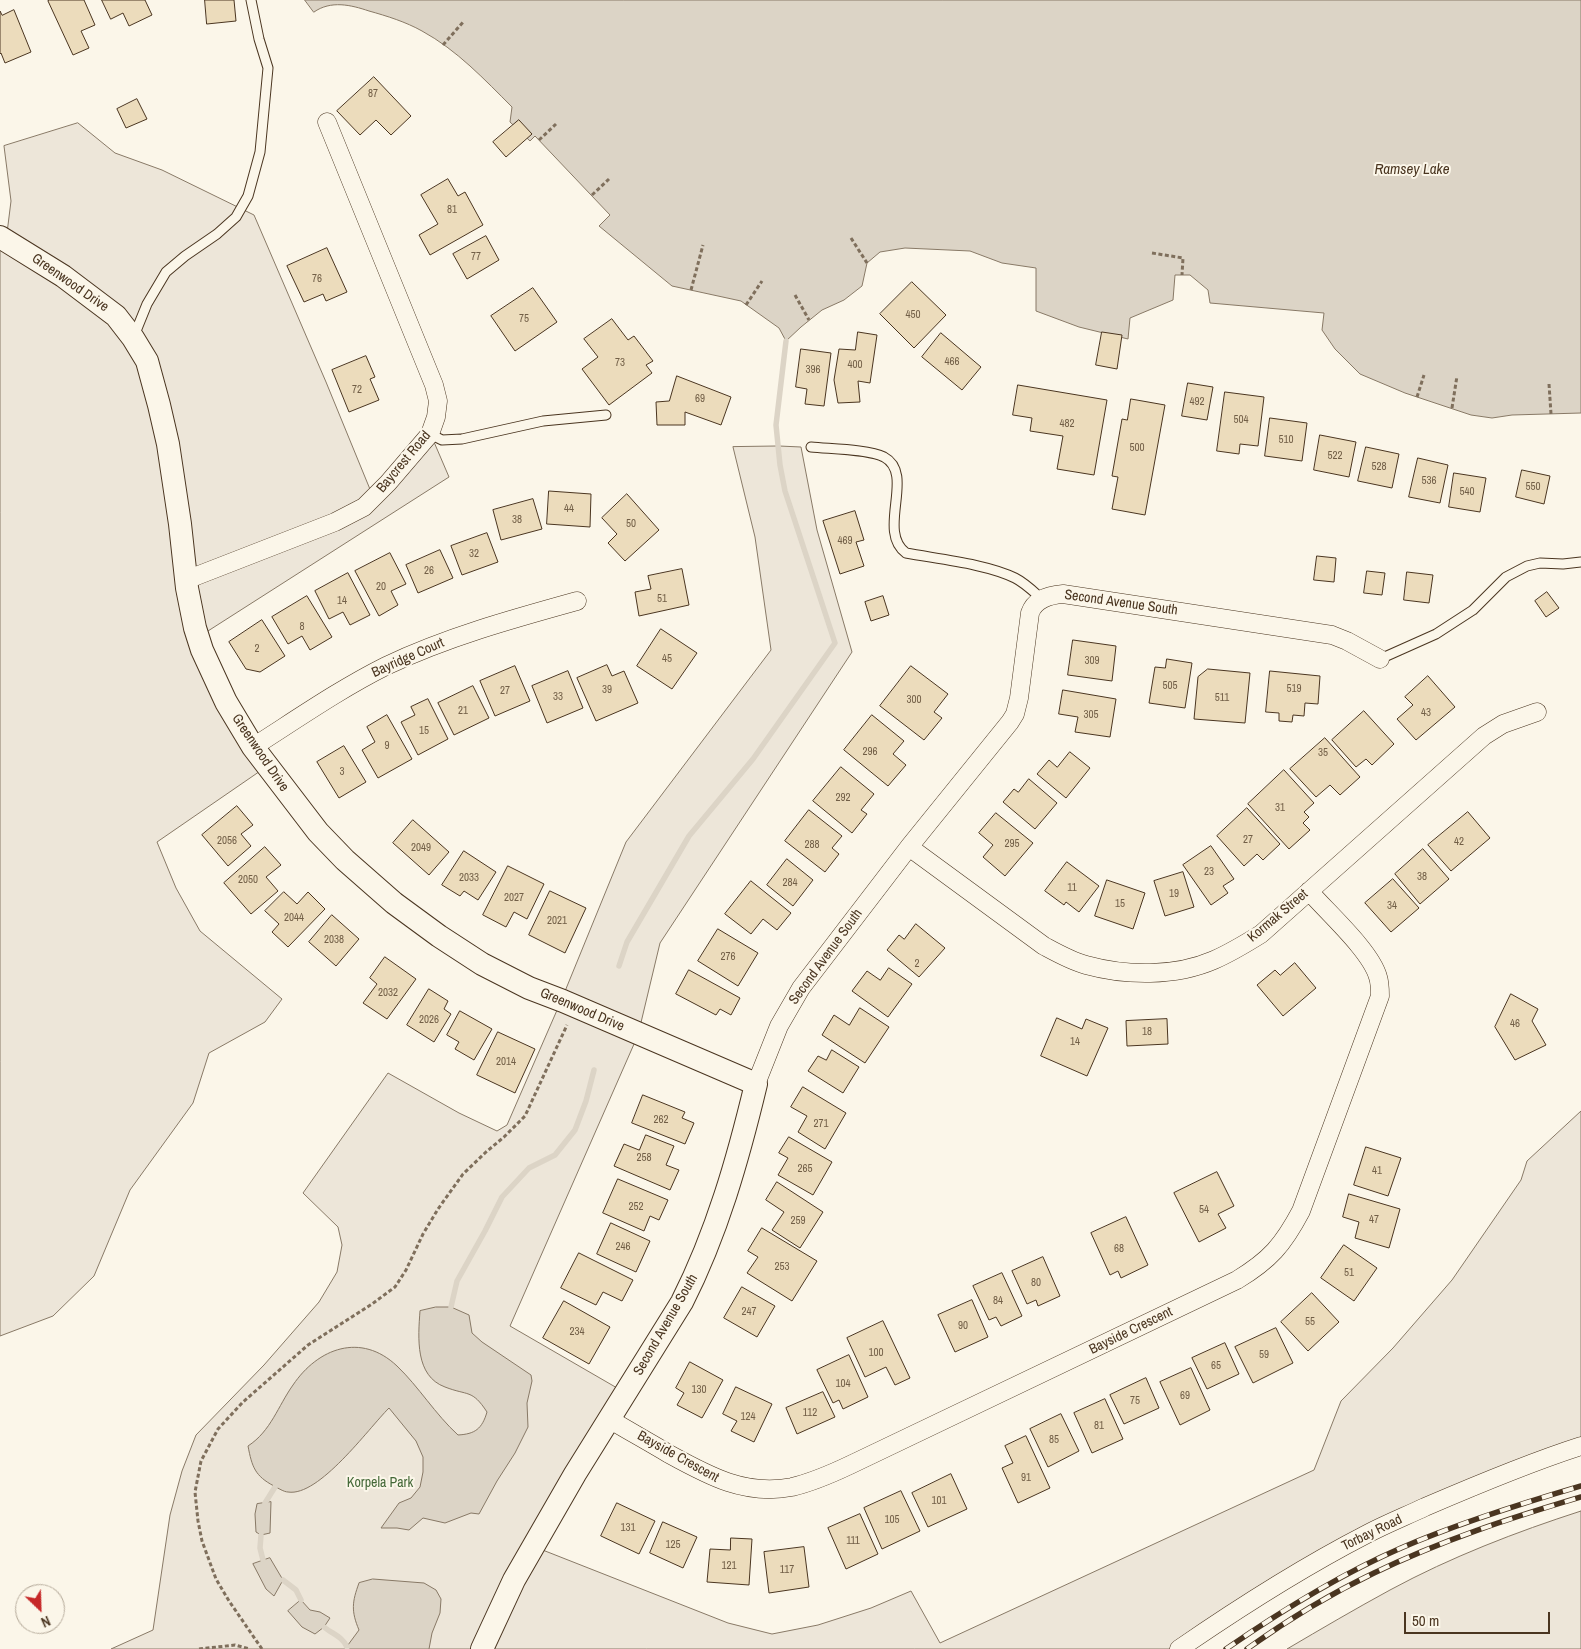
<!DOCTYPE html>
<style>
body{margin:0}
#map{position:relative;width:1581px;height:1649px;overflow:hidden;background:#fbf6e9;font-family:"Archivo Narrow",sans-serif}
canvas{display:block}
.north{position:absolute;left:15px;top:1584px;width:50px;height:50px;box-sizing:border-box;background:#fbf6e9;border:1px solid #b4a999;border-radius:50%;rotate:156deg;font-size:14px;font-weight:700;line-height:20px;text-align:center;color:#4a3520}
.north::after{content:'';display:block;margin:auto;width:18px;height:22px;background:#c62828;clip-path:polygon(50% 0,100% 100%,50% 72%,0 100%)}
.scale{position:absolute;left:1404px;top:1612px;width:146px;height:22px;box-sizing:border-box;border:2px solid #4a3520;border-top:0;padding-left:6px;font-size:15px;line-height:18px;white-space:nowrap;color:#4a3520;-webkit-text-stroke:4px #fbf6e9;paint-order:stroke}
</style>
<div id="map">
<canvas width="1581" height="1649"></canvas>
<div class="north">N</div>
<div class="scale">50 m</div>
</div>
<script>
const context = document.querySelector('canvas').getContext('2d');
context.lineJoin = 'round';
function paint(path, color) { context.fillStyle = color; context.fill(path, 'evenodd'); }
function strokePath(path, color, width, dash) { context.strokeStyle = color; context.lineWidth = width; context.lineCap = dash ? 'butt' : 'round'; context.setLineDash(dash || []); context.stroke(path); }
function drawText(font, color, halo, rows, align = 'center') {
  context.font = font + ' "Archivo Narrow",sans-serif'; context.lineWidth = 4; context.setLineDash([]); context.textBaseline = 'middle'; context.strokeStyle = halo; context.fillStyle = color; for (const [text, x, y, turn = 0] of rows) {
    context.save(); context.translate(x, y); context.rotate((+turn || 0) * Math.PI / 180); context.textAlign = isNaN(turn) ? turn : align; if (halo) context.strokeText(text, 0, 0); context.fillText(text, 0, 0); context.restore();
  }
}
const green = new Path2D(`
 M78 123 115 153 162 170 254 215 326 382 374 499 431 435 449 477 197 638 266 767 157 842 176 888 200 931 282 999 265 1022 209 1053 193 1103 130 1190 94 1276 53 1316 0 1336V238L6 241 11 201 4 146Z
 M779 446 801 447 817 530 852 652 660 943 638 1035 510 1326 624 1392 535 1547 728 1623 772 1634 818 1625 871 1608 911 1591 940 1643 1314 1470 1341 1401 1393 1348 1452 1280 1521 1180 1527 1161 1581 1111V1448L1369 1534 1182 1649H111L153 1630 170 1515 182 1471 196 1435 264 1365 319 1302 337 1272 342 1245 338 1227 303 1193 388 1073 459 1113 497 1131 507 1125 561 1001 626 842 771 650 755 537 733 447Z
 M1581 1511V1649H1287C1321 1629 1355 1609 1390 1590 1451 1557 1516 1532 1581 1511Z`);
paint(green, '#ede6d9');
strokePath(green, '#887966', 1);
const water = new Path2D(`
 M305 0H1581V413L1512 415 1492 418 1471 415 1405 393 1360 374 1335 349 1322 330 1324 313 1210 303 1208 290 1190 275H1175L1173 300 1130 318 1128 339 1079 327 1036 311V268L1002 263 970 251 905 248 880 252 867 263 862 286 844 300 822 310 801 327 786 341 779 328 741 301 672 286 599 226 610 215 535 136 530 141 510 122 512 107C485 80 457 50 422 31 406 22 387 16 369 11 351 5 331 0 314 12Z
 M436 1307H451L469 1315 472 1333 482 1342 531 1375 532 1381 527 1403 528 1427 515 1453 497 1481 479 1514 471 1513 445 1523 423 1518 409 1530 397 1528H381L399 1503 411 1498 420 1487 423 1472V1457L416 1441 389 1408C368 1429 319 1497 288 1492 284 1492 278 1488 274 1486 255 1476 252 1467 248 1446 271 1431 278 1406 293 1385 318 1348 361 1332 397 1366 419 1387 435 1414 458 1435 475 1434 482 1429 487 1412 472 1389 468 1396 445 1387 415 1376 418 1338 420 1311Z
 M271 1502 270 1533 261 1535 256 1532 255 1514 257 1504Z
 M270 1558 283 1580 274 1596 266 1589 253 1564Z
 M373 1579 424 1583 436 1590 441 1599 440 1613 432 1633 429 1649H345L359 1630C351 1611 352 1602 359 1583Z
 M301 1600 310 1610 320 1612 330 1618 324 1627 315 1634 302 1627 288 1611Z`);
paint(water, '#dcd4c6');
strokePath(water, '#887966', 1);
strokePath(new Path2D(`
 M619 966 627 942 689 836 753 759 835 643 785 491 780 465 776 425 786 341
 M451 1307 457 1281 485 1231 502 1197 529 1168 555 1155 575 1130 586 1101 594 1070
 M265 1503 275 1487
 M261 1535 260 1548 263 1560
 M283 1580 296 1590 301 1600
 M324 1627C332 1634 342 1636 347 1647`), '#dcd4c6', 5.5);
const building = new Path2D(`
 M50 0H84L95 25 81 31 89 48 73 55 48 1Z
 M102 0H145L152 15 129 26 123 13 111 19Z
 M205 0H234L236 21 207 24Z
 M14 10 31 52 5 63 1 53 0 54V11L2 15Z
 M374 77 411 116 391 135 376 120 360 135 337 111Z
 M137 99 147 119 126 128 117 109Z
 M519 120 532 134 506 157 493 142Z
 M448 179 458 196 465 192 483 225 430 255 419 235 438 224 421 195Z
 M486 236 499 260 467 279 453 254Z
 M327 248 347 292 326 301 323 294 304 302 287 266Z
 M912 282 946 315 914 348 880 314Z
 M533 288 557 322 515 351 491 316Z
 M612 319 628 340 634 336 653 361 646 365 652 373 609 405 582 369 598 357 584 339Z
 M858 332 877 335 870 383 858 381 860 402 838 403 834 380 839 349 855 350Z
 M1102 332 1122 335 1117 369 1096 365Z
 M941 333 981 367 962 390 922 357Z
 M801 349 831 353 824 406 805 404 807 389 796 387Z
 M366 356 375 377 370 379 379 400 349 412 332 370Z
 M677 376 731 397 721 425 685 412V425H657L656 402 669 401Z
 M1188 383 1213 387 1207 420 1182 416Z
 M1018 385 1107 400 1094 475 1057 469 1063 436 1030 431 1032 418 1013 415Z
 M1225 392 1264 397 1258 446 1240 444 1239 454 1217 451Z
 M1131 399 1165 405 1145 515 1112 509 1118 477 1112 476 1122 419 1127 420Z
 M1270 418 1307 423 1302 461 1265 456Z
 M1320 435 1356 442 1349 477 1314 470Z
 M1366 447 1399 454 1392 488 1358 481Z
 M1418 458 1448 465 1440 503 1409 497Z
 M1522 470 1550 476 1544 504 1516 497Z
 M1454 473 1486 478 1480 512 1449 507Z
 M549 491 591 494 590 527 547 524Z
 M627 494 659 530 625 561 608 543 617 534 602 518Z
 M533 499 542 529 501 540 493 510Z
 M855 511 864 540 856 542 864 566 840 574 823 521Z
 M487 533 498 562 462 575 451 546Z
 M440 550 453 578 418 593 406 565Z
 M390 553 406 584 391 591 398 605 379 616 355 571Z
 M1317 556 1336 558 1334 582 1314 580Z
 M682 569 689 605 639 616 635 592 651 589 648 576Z
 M1367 571 1385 573 1382 595 1364 593Z
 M1407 572 1433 575 1429 603 1404 600Z
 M348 573 370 615 350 625 343 612 329 619 315 591Z
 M1547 592 1559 608 1546 617 1535 601Z
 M307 596 332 637 310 650 302 636 288 644 272 617Z
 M883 596 889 615 871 621 865 602Z
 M262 620 285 656 260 672 246 669 229 642Z
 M661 629 697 653 672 689 637 666Z
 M1073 640 1116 646 1112 681 1068 675Z
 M1167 659 1192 663 1185 708 1149 703 1155 667 1165 668Z
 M607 665 612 676 624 671 638 703 596 721 577 678Z
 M515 666 530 701 495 716 480 681Z
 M911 666 948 694 934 712 942 718 924 740 880 706Z
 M1208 669 1250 673 1245 723 1194 719 1198 677Z
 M568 671 583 708 547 723 532 686Z
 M1270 671 1320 676 1318 704 1305 703 1304 716 1293 715 1292 722 1279 721V713L1266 712Z
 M1428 676 1455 707 1416 740 1397 719 1413 705 1405 697Z
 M473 686 489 718 454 735 438 703Z
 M1063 690 1116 699 1110 737 1075 732 1078 717 1059 714Z
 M428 699 448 739 418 755 401 722 415 715 411 707Z
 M1364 711 1394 744 1372 765 1366 759 1356 767 1332 740Z
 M387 715 412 759 378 778 362 750 375 742 367 727Z
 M872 715 904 741 893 754 906 765 888 786 844 750Z
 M1325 738 1360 777 1340 795 1330 785 1316 797 1290 769Z
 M344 746 366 782 339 798 317 762Z
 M1070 752 1090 768 1066 798 1037 774 1049 760 1057 767Z
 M841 767 874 794 861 810 867 814 852 833 813 801Z
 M1284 770 1314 803 1304 812 1309 817 1303 823 1310 830 1289 849 1248 804Z
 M1029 779 1057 803 1035 829 1003 802 1014 789 1018 792Z
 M237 806 253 825 241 834 251 846 228 866 202 835Z
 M1247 808 1280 844 1263 860 1257 854 1244 866 1217 836Z
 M809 810 842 836 832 848 839 854 825 872 785 841Z
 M1468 812 1490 838 1451 871 1428 845Z
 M996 813 1033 843 1005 876 983 857 993 845 979 833Z
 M413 820 449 852 429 875 393 843Z
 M1211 846 1234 879 1223 886 1228 893 1211 905 1183 865Z
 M265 847 281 865 266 877 278 891 251 914 224 883Z
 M1423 849 1449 879 1420 904 1395 874Z
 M464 851 496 872 478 900 464 891 460 896 442 885Z
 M787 859 813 880 793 906 767 885Z
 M1067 862 1099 886 1079 912 1066 902 1064 905 1045 891Z
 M508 866 544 884 527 919 514 912 506 927 483 915Z
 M1183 872 1194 907 1165 916 1154 881Z
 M1393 879 1419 908 1391 932 1365 903Z
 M1107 880 1145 893 1133 929 1095 916Z
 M751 881 791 913 777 930 763 919 751 934 725 914Z
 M550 891 586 908 565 953 529 935Z
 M284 892 297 904 308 892 325 909 288 947 272 932 279 924 265 911Z
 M332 915 359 939 336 966 309 942Z
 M916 924 945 948 919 977 887 950 899 935 904 939Z
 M718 929 758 953 738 986 698 961Z
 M385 957 416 979 387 1019 363 1003 377 984 370 978Z
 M1295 963 1316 988 1283 1016 1257 985 1275 970 1280 975Z
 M889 968 912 984 888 1017 852 991 867 971 880 980Z
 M689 970 740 998 731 1015 720 1009 716 1015 676 994Z
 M429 989 448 1001 444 1009 451 1014 434 1042 407 1025Z
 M1511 994 1538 1009 1532 1021 1546 1045 1515 1060 1495 1027Z
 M860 1008 889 1027 865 1063 822 1035 834 1015 849 1025Z
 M460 1011 492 1029 474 1060 455 1049 459 1042 447 1035Z
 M1057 1018 1082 1029 1086 1019 1108 1028 1087 1076 1041 1056Z
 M1167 1019 1168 1044 1127 1046 1126 1021Z
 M498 1032 535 1049 515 1093 477 1075Z
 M832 1050 859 1067 843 1093 808 1071 818 1056 826 1060Z
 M803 1087 846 1113 825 1149 798 1132 807 1116 791 1107Z
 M643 1095 685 1112 682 1118 694 1123 685 1144 632 1123Z
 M646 1135 674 1146 666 1165 679 1170 670 1190 614 1166 624 1144 639 1150Z
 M789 1137 832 1162 813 1195 778 1175 788 1158 779 1153Z
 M1366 1147 1401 1158 1388 1196 1354 1185Z
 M1217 1172 1234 1206 1218 1214 1226 1228 1199 1242 1174 1193Z
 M618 1179 668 1200 659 1220 650 1216 644 1231 603 1213Z
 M777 1182 823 1212 800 1248 772 1230 784 1212 766 1200Z
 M1349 1194 1400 1209 1389 1248 1355 1238 1359 1222 1343 1217Z
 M1126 1217 1148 1265 1121 1278 1118 1271 1110 1275 1091 1233Z
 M611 1223 650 1241 636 1272 597 1254Z
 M762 1228 817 1261 792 1301 747 1273 758 1257 748 1251Z
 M1344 1245 1377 1268 1354 1301 1321 1278Z
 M579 1253 633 1280 622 1301 603 1292 596 1305 561 1288Z
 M1043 1257 1060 1296 1038 1306 1036 1300 1027 1304 1012 1271Z
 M1002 1273 1022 1316 1001 1326 996 1317 989 1320 973 1286Z
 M742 1287 775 1306 757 1337 724 1318Z
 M1312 1293 1339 1322 1308 1351 1281 1322Z
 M972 1300 988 1337 955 1352 938 1315Z
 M564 1301 610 1327 589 1364 543 1338Z
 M883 1321 910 1378 895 1385 886 1367 865 1377 847 1338Z
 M1276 1328 1293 1363 1253 1383 1235 1347Z
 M1225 1343 1239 1374 1207 1389 1192 1358Z
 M849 1355 868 1397 843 1409 839 1400 833 1403 817 1370Z
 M690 1362 723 1380 702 1418 677 1405 684 1393 676 1388Z
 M1191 1368 1210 1410 1180 1425 1160 1382Z
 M1146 1378 1159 1408 1124 1424 1110 1395Z
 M736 1387 772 1404 754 1442 731 1431 737 1421 723 1414Z
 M823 1392 835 1417 797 1434 786 1408Z
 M1105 1399 1123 1439 1092 1453 1074 1413Z
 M1061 1414 1079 1451 1048 1467 1030 1429Z
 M1026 1436 1050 1488 1018 1503 1002 1468 1013 1463 1005 1446Z
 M951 1474 967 1509 928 1527 912 1493Z
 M901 1491 920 1531 882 1549 864 1508Z
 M617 1503 655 1521 639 1554 601 1536Z
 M860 1514 878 1554 846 1569 828 1528Z
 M663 1522 697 1537 683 1568 650 1553Z
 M731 1538 752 1539 749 1585 707 1582 710 1549 730 1550Z
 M804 1547 809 1587 769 1593 764 1552Z`);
paint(building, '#ecdcbc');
strokePath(building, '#4a3520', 1);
const service = new Path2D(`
 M134 336 147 304 166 272 185 256 217 234 236 217 248 196 260 152 268 68 259 39 251 0
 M430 434 442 440 462 439 543 421 606 415
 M811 447C830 449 868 449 884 457 916 474 876 531 906 553 938 559 987 564 1015 578 1025 583 1034 592 1042 599
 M1380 659 1436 634 1473 610 1506 577 1527 566 1540 563 1563 564 1581 562`);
const minor = new Path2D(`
 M186 580 335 522 364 507 388 483 430 434 436 417 438 401 434 385 327 122
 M253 747C297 719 340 689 386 666 447 637 512 619 577 601
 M909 847 1044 946C1057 953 1071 961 1086 965 1126 976 1175 977 1214 960 1230 953 1245 944 1261 934L1484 736 1503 724 1537 712
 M756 1084 779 1026 801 988 909 847 1010 722 1015 714 1019 698 1030 613C1035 599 1049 595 1063 594L1332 635 1347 641 1380 659
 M609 1419C629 1431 649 1442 669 1454 709 1476 745 1496 792 1487 813 1482 831 1474 850 1465L1237 1280C1270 1260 1283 1245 1301 1211L1380 996C1380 990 1380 983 1378 977 1371 951 1327 912 1309 891
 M1179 1649C1240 1607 1301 1568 1367 1534 1386 1524 1406 1516 1425 1507 1476 1485 1528 1463 1581 1446`);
const tertiary = new Path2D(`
 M0 237 63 276 116 316 133 338 147 361 159 405 168 444 180 524 187 588 195 628 202 650 226 702 253 747 318 832 345 860 394 903 439 936 482 964 529 988 563 1001 756 1084C738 1159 717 1233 682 1302L575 1474 514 1580 482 1649`);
strokePath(service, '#4a3520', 11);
strokePath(minor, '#4a3520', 19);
strokePath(tertiary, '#4a3520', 24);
strokePath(new Path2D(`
 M443 45 464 21
 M539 140 556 124
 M592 195 609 179
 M851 238 867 263
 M1152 253 1183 258 1182 275
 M691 290 703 245
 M795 295 809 320
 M746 305 762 281
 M1549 384 1551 414
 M1417 397 1424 375
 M1452 408 1457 376
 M199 1649 235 1645 250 1649
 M262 1649 229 1601 216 1579 202 1541 198 1521 195 1492 201 1461 218 1429 243 1402 308 1345 372 1304 395 1287 406 1270 423 1234 438 1209 463 1174 486 1152 504 1137 525 1116 567 1025`), '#7f6f5c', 3, [4, 2.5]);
strokePath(service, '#fbf6e9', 9);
strokePath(minor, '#fbf6e9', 18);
strokePath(tertiary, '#fbf6e9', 22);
const rail = new Path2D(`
 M1226 1649C1281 1611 1339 1575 1401 1548 1459 1523 1520 1504 1581 1486
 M1247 1649C1286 1621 1330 1594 1374 1573 1440 1541 1510 1518 1581 1497`);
strokePath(rail, '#4a3520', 5.5);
strokePath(rail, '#fbf6e9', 4, [11]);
drawText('11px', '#725f47', null, [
 ["87",373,94],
 ["81",452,210],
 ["77",476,257],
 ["76",317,279],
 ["450",913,315],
 ["75",524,319],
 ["466",952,362],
 ["73",620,363],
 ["400",855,365],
 ["396",813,370],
 ["72",357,390],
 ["69",700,399],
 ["492",1197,402],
 ["504",1241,420],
 ["482",1067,424],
 ["510",1286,440],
 ["500",1137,448],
 ["522",1335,456],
 ["528",1379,467],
 ["536",1429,481],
 ["550",1533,487],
 ["540",1467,492],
 ["44",569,509],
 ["38",517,520],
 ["50",631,524],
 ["469",845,541],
 ["32",474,554],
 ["26",429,571],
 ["20",381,587],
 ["51",662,599],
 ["14",342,601],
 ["8",302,627],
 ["2",257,649],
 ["45",667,659],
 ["309",1092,661],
 ["505",1170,686],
 ["519",1294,689],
 ["39",607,690],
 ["27",505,691],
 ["33",558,697],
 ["511",1222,698],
 ["300",914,700],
 ["21",463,711],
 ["43",1426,713],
 ["305",1091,715],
 ["15",424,731],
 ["9",387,746],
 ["296",870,752],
 ["35",1323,753],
 ["3",342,772],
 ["292",843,798],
 ["31",1280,808],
 ["27",1248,840],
 ["2056",227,841],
 ["42",1459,842],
 ["295",1012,844],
 ["288",812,845],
 ["2049",421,848],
 ["23",1209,872],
 ["38",1422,877],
 ["2033",469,878],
 ["2050",248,880],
 ["284",790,883],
 ["11",1072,888],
 ["19",1174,894],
 ["2027",514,898],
 ["15",1120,904],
 ["34",1392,906],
 ["2044",294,918],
 ["2021",557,921],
 ["2038",334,940],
 ["276",728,957],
 ["2",917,964],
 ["2032",388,993],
 ["2026",429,1020],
 ["46",1515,1024],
 ["18",1147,1032],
 ["14",1075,1042],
 ["2014",506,1062],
 ["262",661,1120],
 ["271",821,1124],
 ["258",644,1158],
 ["265",805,1169],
 ["41",1377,1171],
 ["252",636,1207],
 ["54",1204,1210],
 ["47",1374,1220],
 ["259",798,1221],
 ["246",623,1247],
 ["68",1119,1249],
 ["253",782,1267],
 ["51",1349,1273],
 ["80",1036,1283],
 ["84",998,1301],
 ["247",749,1312],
 ["55",1310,1322],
 ["90",963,1326],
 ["234",577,1332],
 ["100",876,1353],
 ["59",1264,1355],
 ["65",1216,1366],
 ["104",843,1384],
 ["130",699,1390],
 ["69",1185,1396],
 ["75",1135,1401],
 ["112",810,1413],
 ["124",748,1417],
 ["81",1099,1426],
 ["85",1054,1440],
 ["91",1026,1478],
 ["101",939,1501],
 ["105",892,1520],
 ["131",628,1528],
 ["111",853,1541],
 ["125",673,1545],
 ["121",729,1566],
 ["117",787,1570]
]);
drawText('14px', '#4a3520', '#fbf6e9', [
 ["Greenwood Drive",70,283,35],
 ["Baycrest Road",404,462,-50],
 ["Second Avenue South",1121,603,8],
 ["Bayridge Court",408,658,-24],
 ["Greenwood Drive",260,753,56],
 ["Kormak Street",1278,916,-40],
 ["Second Avenue South",826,957,-54],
 ["Greenwood Drive",582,1010,23],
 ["Second Avenue South",666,1325,-60],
 ["Bayside Crescent",1131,1331,-26],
 ["Bayside Crescent",678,1457,29],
 ["Torbay Road",1372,1533,-26]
]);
drawText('14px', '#436837', '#fbf6e9', [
 ["Korpela Park",380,1483]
]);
drawText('italic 15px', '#4a3520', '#fbf6e9', [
 ["Ramsey Lake",1412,170]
]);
</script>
